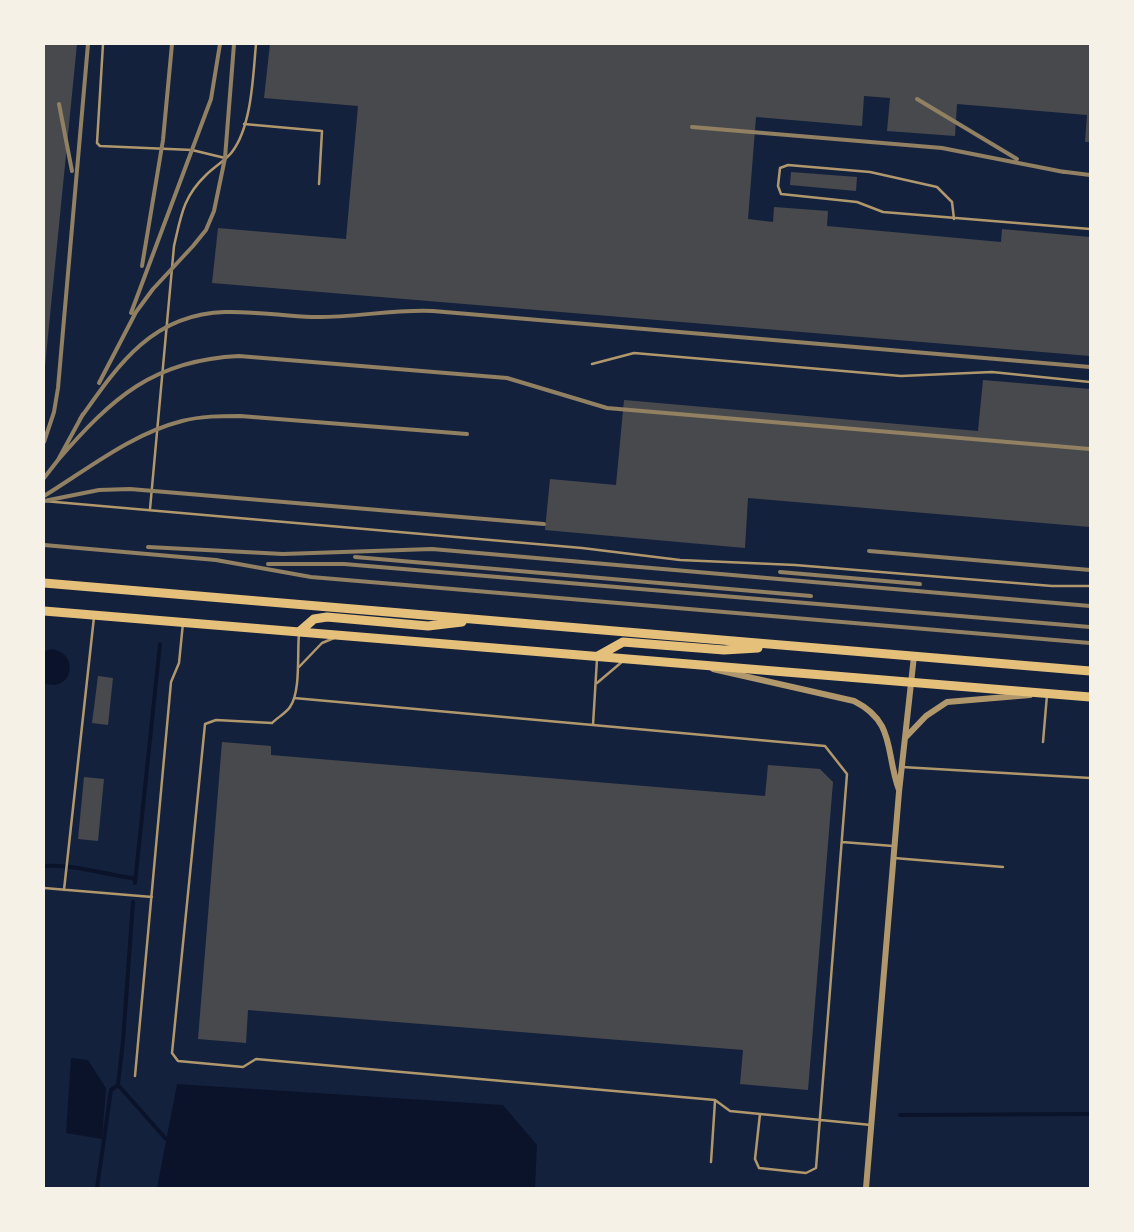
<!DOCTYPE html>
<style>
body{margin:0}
#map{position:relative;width:1134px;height:1232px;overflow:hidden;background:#14213d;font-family:Ubuntu,sans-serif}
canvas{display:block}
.frame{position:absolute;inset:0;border:45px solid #f6f1e7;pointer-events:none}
</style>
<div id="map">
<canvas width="1134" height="1232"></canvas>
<div class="frame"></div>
</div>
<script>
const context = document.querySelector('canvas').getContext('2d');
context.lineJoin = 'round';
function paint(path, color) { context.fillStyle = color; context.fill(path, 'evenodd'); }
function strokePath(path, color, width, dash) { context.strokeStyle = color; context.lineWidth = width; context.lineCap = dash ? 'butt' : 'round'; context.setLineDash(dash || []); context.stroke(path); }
paint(new Path2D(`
 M53 649C82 656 70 694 44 683V651Z
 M71 1058 88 1060 106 1088 102 1139 66 1133Z
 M177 1084 503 1105 537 1145 535 1188H157Z`), '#0b132b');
strokePath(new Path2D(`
 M44 866C73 864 102 874 132 878L135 880
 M135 883 160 644
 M133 902 123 1041 118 1085 166 1139
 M900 1115 1090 1114
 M97 1188 111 1090 118 1085`), '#0b132b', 4);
paint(new Path2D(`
 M44 44H77L45 366H44Z
 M270 44H1090V142H1085L1087 115 957 104 955 136 887 131 890 98 864 96 862 126 756 117 748 219 773 222 774 207 828 211 827 226 1001 242 1002 229 1090 237V356L212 283 218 228 346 239 358 106 264 98Z
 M791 172 857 177 856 191 790 185Z
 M983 380 1090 389V527L748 498 745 548 545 530 550 479 616 485 624 400 978 431Z
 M98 676 113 678 108 725 92 723Z
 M222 742 271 746V755L765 796 768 765 820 769 833 782 808 1090 740 1084 743 1050 248 1010 246 1043 198 1039Z
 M84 777 104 779 98 841 78 839Z`), '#48494c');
strokePath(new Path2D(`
 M103 44 97 143 100 146 192 150 225 158
 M244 124 322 131 319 184
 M954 219 952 202 937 187 870 172 788 165 780 168 778 186 781 194 857 202 883 212 1090 229
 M592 364 634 353 901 376 992 372 1090 382
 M44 501 582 548 680 560 795 565 1052 586H1090
 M150 509 174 246C181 216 183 197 206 175 214 167 226 160 232 152 252 126 253 75 256 44
 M299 634C297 652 301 692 290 707 286 713 277 718 272 723L216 720 205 724 172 1053 178 1061 243 1067 256 1059 715 1100 730 1111 871 1125
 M299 667 322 643 334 638
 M597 683 623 661
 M294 698 825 746 847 774 816 1168 806 1173 759 1168 755 1159 760 1114
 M593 725 597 659
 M1043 742 1047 695
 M902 767 1090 778
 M842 842 893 846
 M894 858 1003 867
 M44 888 152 897
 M64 890 94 617
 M135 1076 171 682 179 663 183 623
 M711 1162 715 1101`), '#b1986c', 2.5);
strokePath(new Path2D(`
 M713 669 854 701C896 722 885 752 899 790
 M905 738 926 716 947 702 1030 695
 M866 1188 899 792 914 656`), '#b1986c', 6);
strokePath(new Path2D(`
 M44 583 1090 671
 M44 611 1090 697
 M299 632 314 619 327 617 428 626 462 622
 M598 656 623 642 724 650 758 648`), '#e5c07b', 9);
strokePath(new Path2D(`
 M917 99 1017 159
 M59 104 72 171
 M692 127 942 148 1064 172
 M1058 171 1090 175
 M142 266 163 140 172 44
 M131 313 211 99 220 44
 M99 383 136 312 153 289 193 246 206 230 214 211 225 158 234 44
 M80 419C118 365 152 314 225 312 255 311 283 316 312 317 353 318 393 309 433 311L1090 367
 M44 442 54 412 58 388 88 44
 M58 460C112 398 153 360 239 356L507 378 607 408 1090 449
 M44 478 58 460 83 414
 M44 496C88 469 131 434 182 421 201 416 221 416 240 416L467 434
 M44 501 99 490 130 489 544 524
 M44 545 216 560 311 577 1090 643
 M148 547 283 554 432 549 1090 606
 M869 551 1090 570
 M355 557 811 596
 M268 564H344L1090 627
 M780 572 920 584`), '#918062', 4);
</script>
